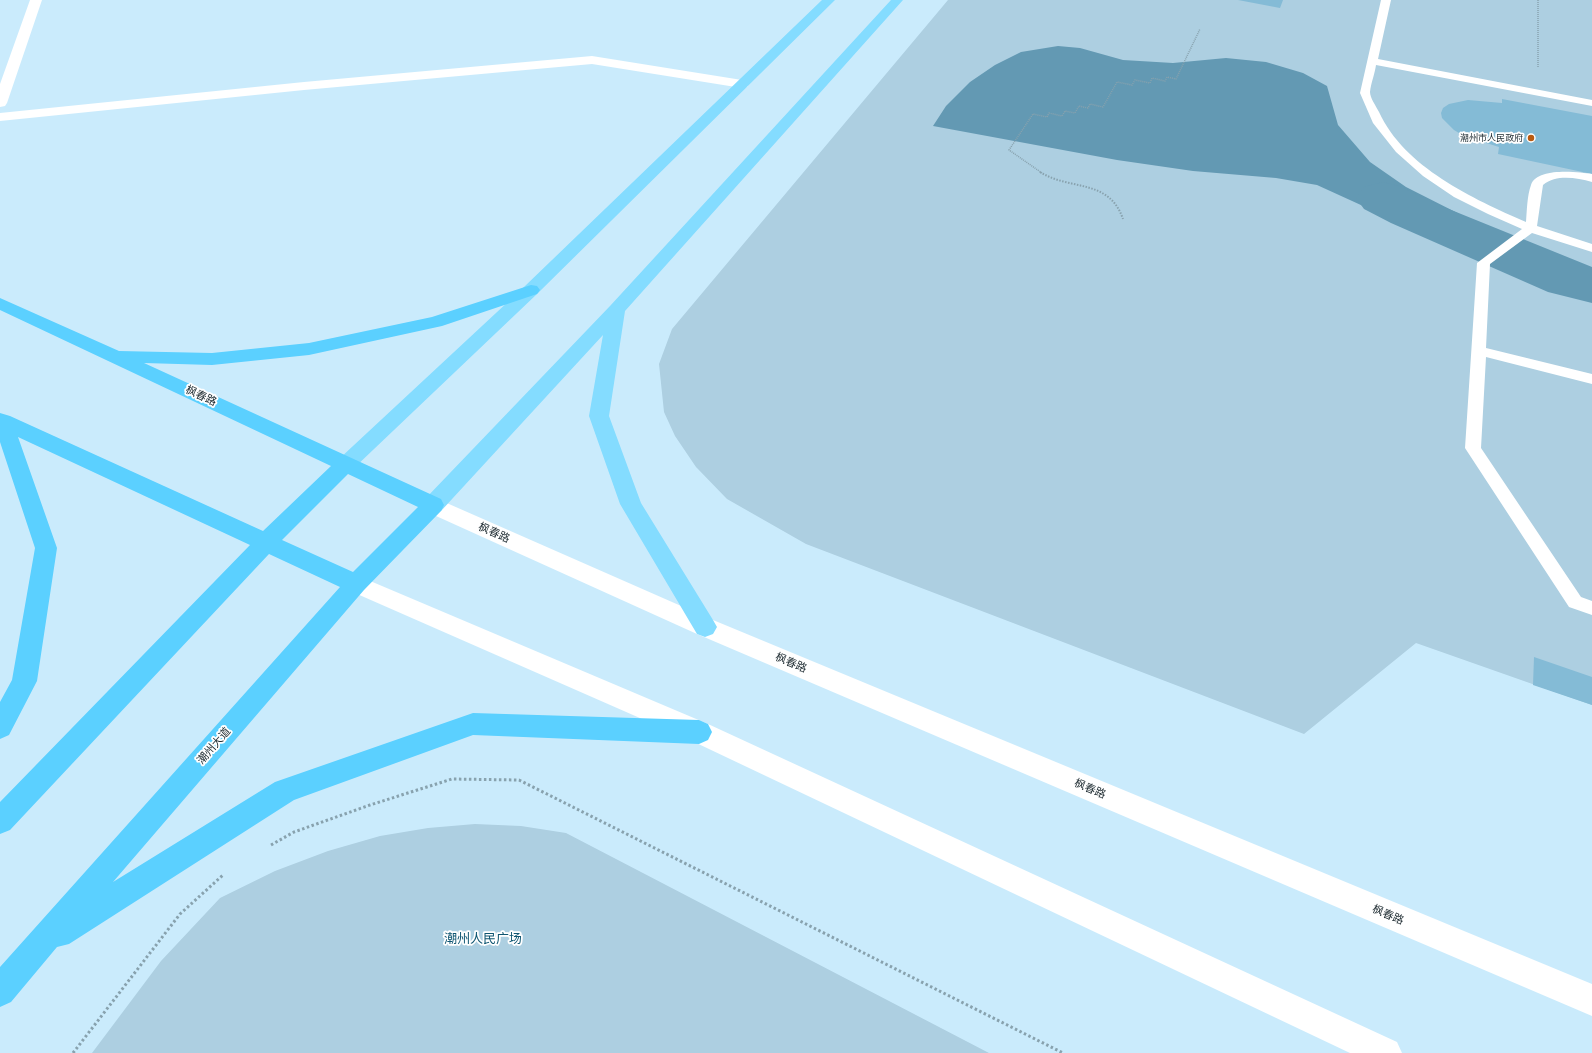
<!DOCTYPE html>
<meta charset="utf-8">
<style>
body{margin:0}
canvas{display:block;background:#caebfc}
</style>
<canvas width="1592" height="1053"></canvas>
<script>
const context = document.querySelector('canvas').getContext('2d');
context.lineJoin = 'round';
function paint(path, color) { context.fillStyle = color; context.fill(path, 'evenodd'); }
function strokePath(path, color, width, dash) { context.strokeStyle = color; context.lineWidth = width; context.lineCap = dash ? 'butt' : 'round'; context.setLineDash(dash || []); context.stroke(path); }
function drawText(font, color, halo, rows, align = 'center') {
  context.font = font + ' Inter,"Noto Sans SC",sans-serif'; context.lineWidth = 3.5; context.setLineDash([]); context.textBaseline = 'middle'; context.strokeStyle = halo; context.fillStyle = color; for (const [text, x, y, turn = 0] of rows) {
    context.save(); context.translate(x, y); context.rotate((+turn || 0) * Math.PI / 180); context.textAlign = isNaN(turn) ? turn : align; if (halo) context.strokeText(text, 0, 0); context.fillText(text, 0, 0); context.restore();
  }
}
paint(new Path2D(`
 M948 0H1592V705L1416 643 1304 734 806 544 727 499 696 467 675 436 664 412 659 364 672 329Z
 M475 824 521 826 566 833 989 1053H92L161 961 220 898 275 871 328 851 380 836 428 828Z`), '#adcfe1');
paint(new Path2D(`
 M1058 46 1080 48 1123 60 1173 63 1226 58 1266 62 1303 73 1327 86 1338 125 1370 162 1406 187 1491 230 1464 252 1317 185 1276 178 1193 171 1117 160 933 126 946 106 970 82 995 65 1021 52Z
 M1536 251 1592 268V301L1559 292 1510 274Z`), '#6399b3');
paint(new Path2D(`
 M1383 182 1402 187 1429 201 1592 267V303L1548 292 1391 223 1364 209 1356 198 1364 187Z`), '#6399b3');
paint(new Path2D(`
 M1238 0H1283L1280 8Z
 M1502 99 1592 116V174L1498 154 1499 147 1464 136 1454 130 1442 118 1441 113 1443 108 1449 104 1468 100 1502 103Z
 M1534 657 1592 677V705L1533 685Z`), '#84bbd6');
strokePath(new Path2D(`
 M1538 0V67
 M1042 173 1009 150 1033 114 1047 117 1049 113 1062 116 1065 111 1075 113 1079 106 1088 108 1090 104 1103 107 1117 82 1132 85 1135 80 1150 83 1152 78 1165 81 1167 77 1176 79 1200 29`), '#88a2ae', 1.5, [1, 1]);
strokePath(new Path2D(`
 M1040 172C1070 191 1109 178 1123 219`), '#88a2ae', 2, [1.5, 1.5]);
strokePath(new Path2D(`
 M271 845 294 832 370 805 452 779 519 780 1063 1053
 M73 1053 180 914 223 875`), '#88a2ae', 3, [2.5, 2.5]);
paint(new Path2D(`
 M1381 0H1391L1378 59 1592 100V106L1376 65C1375 73 1371 83 1370 92 1370 98 1376 106 1379 112 1404 167 1473 199 1526 222 1527 210 1527 196 1531 185 1537 167 1578 172 1592 174V182C1576 178 1557 174 1543 185L1537 226 1592 244V252L1532 233 1490 264 1486 348 1592 374V384L1486 357 1481 448 1581 597 1592 601V615L1569 607 1465 448 1477 263 1522 229 1488 214 1454 197 1423 176 1396 152 1373 123 1360 93Z`), '#fff');
paint(new Path2D(`
 M30 0H42L7 103 5 106 0 107V84Z
 M592 56 742 80 747 81 749 84 747 87 742 88 592 64 304 90 0 121V113L304 82Z`), '#fff');
paint(new Path2D(`
 M433 497 713 620 1592 984V1016L697 634 425 511 422 505 425 499Z
 M356 575 708 724 1397 1042 1402 1053H1350L690 740 348 590 344 584 348 578Z`), '#fff');
paint(new Path2D(`
 M822 0H835L537 294 353 469 346 471 339 469 336 464 339 459 525 286Z
 M891 0H903L625 311 609 416 641 503 713 620 717 627 713 634 705 637 697 634 620 504 589 416 603 335 441 511 433 513 425 511 422 505 425 499 610 306Z`), '#84dcff');
paint(new Path2D(`
 M531 285 537 286 540 290 537 294 442 326 309 355 212 365 144 363 441 499 444 505 441 511 364 590 113 882 275 782 473 713 699 720 708 724 712 732 708 740 699 744 473 735 294 800 69 944 57 947 11 1002 0 1007V967L340 587 269 554 10 830 0 834V802L250 545 18 437 57 548 37 681 9 735 0 739V702L12 680 35 548 0 442V413L10 416 263 531 331 466 0 310V298L119 351 212 353 309 343 432 317ZM348 474 418 507 353 572 282 540Z`), '#5bd0ff');
for (const [x, y, r, color] of [
 [1531,138,4,"#b95a11"]
]) { const dot = new Path2D(); dot.arc(x, y, r, 0, 2 * Math.PI); context.fillStyle = color; context.fill(dot); strokePath(dot, '#fff', 1.5); }
drawText('9px', '#233036', '#fff', [
 ["潮州市人民政府",1523,138]
], 'right');
drawText('11px', '#233036', '#fff', [
 ["枫春路",201,396,25],
 ["枫春路",494,533,24],
 ["枫春路",791,663,23],
 ["潮州大道",214,746,-49],
 ["枫春路",1090,789,23],
 ["枫春路",1388,915,23]
]);
drawText('13px', '#0e5571', '#fff', [
 ["潮州人民广场",483,939]
]);
</script>
